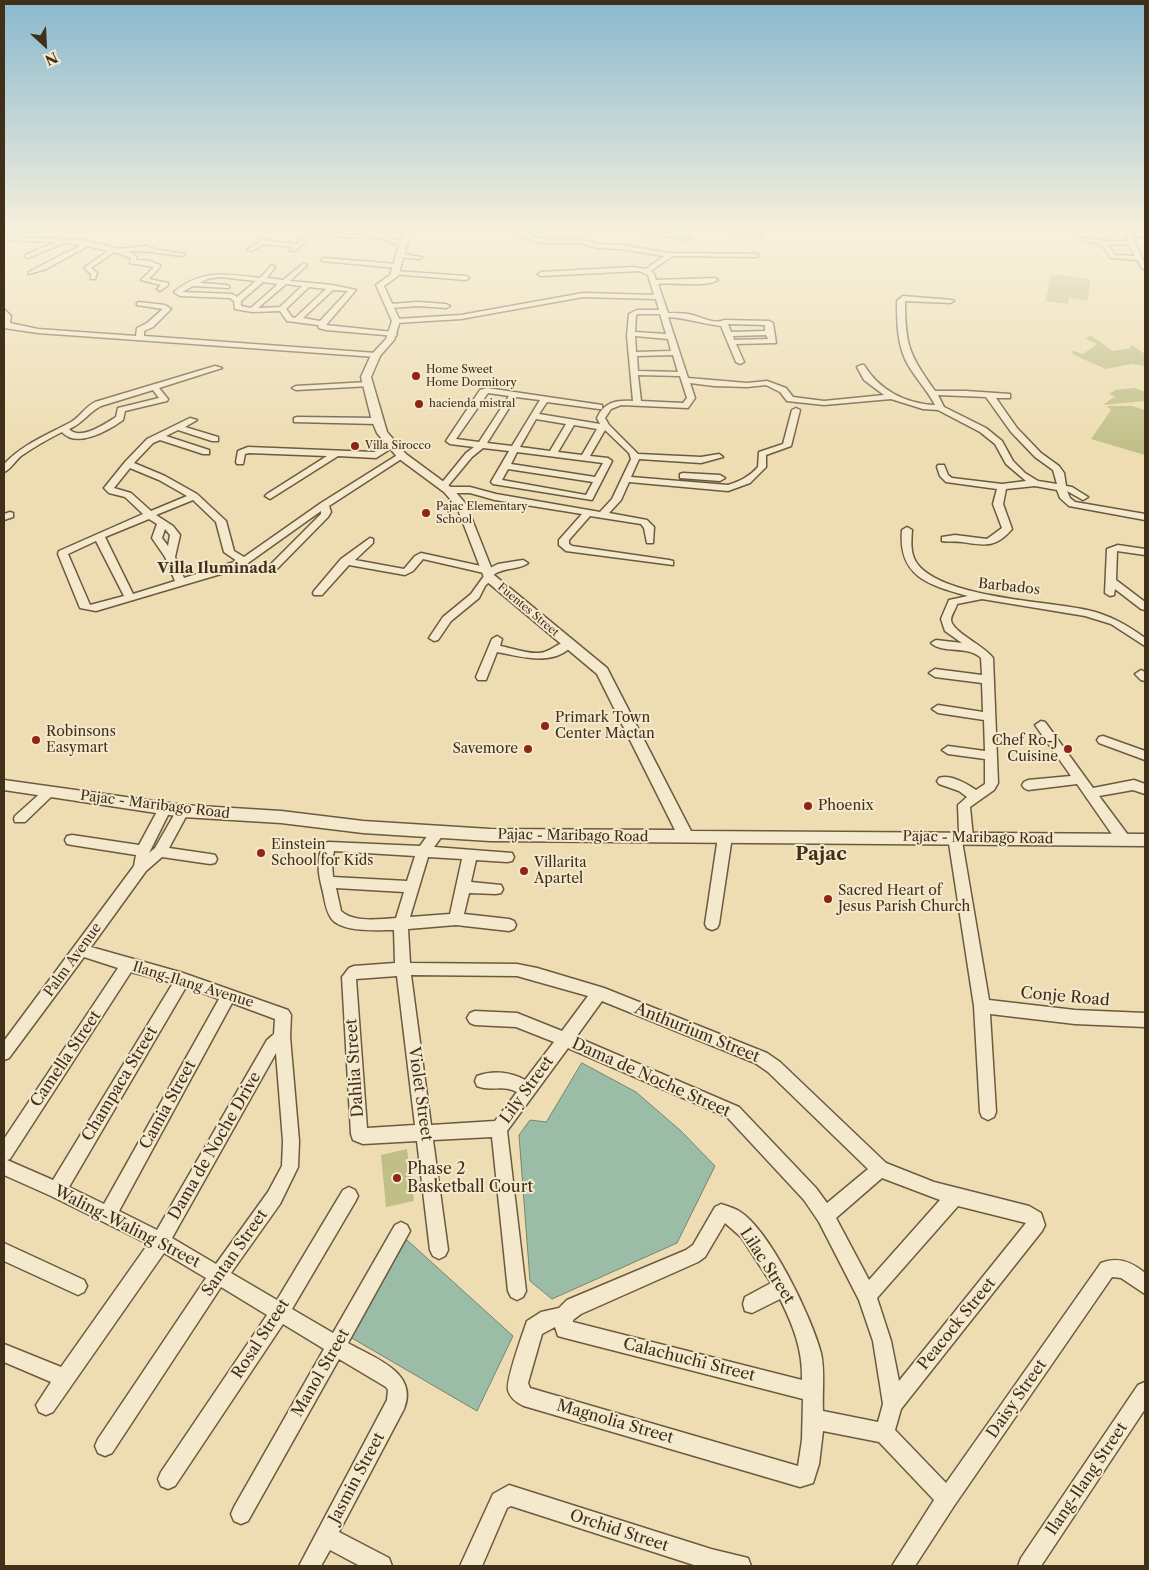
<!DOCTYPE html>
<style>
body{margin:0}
#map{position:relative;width:1149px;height:1570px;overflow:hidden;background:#eeddb2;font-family:"Libre Caslon Text",serif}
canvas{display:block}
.frame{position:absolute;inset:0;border:5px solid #402f19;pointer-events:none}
.north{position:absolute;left:20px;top:20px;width:50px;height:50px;-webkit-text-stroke:4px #f4e9cd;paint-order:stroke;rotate:155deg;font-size:14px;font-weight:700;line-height:20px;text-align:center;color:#402f19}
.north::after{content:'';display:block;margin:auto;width:18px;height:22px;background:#402f19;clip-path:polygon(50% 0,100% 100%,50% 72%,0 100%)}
</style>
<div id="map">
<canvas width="1149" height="1570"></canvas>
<div class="frame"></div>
<div class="north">N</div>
</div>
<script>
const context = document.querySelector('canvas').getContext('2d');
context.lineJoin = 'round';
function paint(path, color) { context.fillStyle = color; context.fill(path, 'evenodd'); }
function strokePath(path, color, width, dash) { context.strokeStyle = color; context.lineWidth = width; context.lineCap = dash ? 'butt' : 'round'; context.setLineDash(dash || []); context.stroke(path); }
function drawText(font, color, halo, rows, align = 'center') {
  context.font = font + ' "Libre Caslon Text",serif'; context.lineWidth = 4; context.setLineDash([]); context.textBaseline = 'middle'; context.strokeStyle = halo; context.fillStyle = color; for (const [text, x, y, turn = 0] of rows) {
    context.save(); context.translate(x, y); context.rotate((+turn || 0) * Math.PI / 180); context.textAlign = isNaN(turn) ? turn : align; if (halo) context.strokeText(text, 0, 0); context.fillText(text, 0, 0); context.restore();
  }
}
paint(new Path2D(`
 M1060 275 1090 279 1088 301 1069 298 1068 304 1046 301 1050 276Z
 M1090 335 1113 351 1131 348 1130 346H1133L1145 354V366L1132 364 1106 369 1074 355 1071 350 1083 354 1097 344 1086 339Z
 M1135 388 1145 392V401L1103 405 1111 399 1116 397 1109 394 1115 390Z
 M1107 406H1132L1145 410V455L1091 439 1111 410Z
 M407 1149 414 1201 386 1207 381 1155Z`), '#c0bf87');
const water = new Path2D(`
 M582 1063 636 1092 681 1131 715 1166 677 1243 552 1299 530 1281 519 1135 530 1120 546 1122Z
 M407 1240 513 1336 477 1411 350 1337Z`);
paint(water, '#9bbda7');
strokePath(water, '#77846e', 1);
const minor = new Path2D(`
 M311 232H318L294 251H290L291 247 263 244 252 251 247 250 262 240 296 244Z
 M324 232 349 235 380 234 391 239 408 242C398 248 388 240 378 238 360 234 344 242 324 232Z
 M516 232H523L544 239H579L599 244 620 245 669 253 758 254V256L756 257 676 256 671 257 651 271 654 274 656 280 715 278 718 280C705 288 674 282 658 284L668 313C675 313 682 313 688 314 700 316 713 325 724 320L769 321 773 323 776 343 736 344 744 362 740 364 736 362 721 326C703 324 687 318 668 317L688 378 747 383 767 381 786 388 793 397 824 401 884 395 864 380 857 367 861 365H864C879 390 906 404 935 405 927 389 913 376 905 359 897 341 897 320 897 301L903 296 952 300 954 301 950 303 905 301C905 346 909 354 935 391H966L1010 394V398H996L1017 428 1041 453 1059 466 1064 473 1066 486 1072 487 1088 497 1083 500 1067 491 1070 498 1075 502 1145 514V520L1069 506 1060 498 1057 490 1035 486 1006 489 1003 504 1012 529C995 549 984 545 962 542 955 541 948 542 942 541V537L955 535 987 539 1002 528 993 504 997 489 946 482 940 476 937 467 938 465H944L948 475 952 478 1002 484 1026 481 1006 464 995 444 980 432 938 410 923 409 891 399 824 405 787 401 780 392 766 385 747 387 714 386 690 383 695 398 688 408 621 405 611 409 605 418 609 425 638 454 701 457 719 454 723 457 701 463 639 459 631 477 728 485C740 481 749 477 758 467L759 452 783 444 792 410 796 408 800 410 791 446 766 455V467L750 483 728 491 629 482 621 500 609 513 647 520 654 527 653 543H647L644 528 641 524 590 516 569 540V544L572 546 669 560 673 561V565L566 551 559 545V540L582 514 495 500 470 493H448L440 489V485L466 453 474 447 450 444 446 441 480 390 487 388 602 405V409H599L547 402 539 414 600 424 597 418C604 402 616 400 633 401L627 336 629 314 637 310H659L656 299 583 297 461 319 396 323 392 321 396 319 461 315 583 293 654 295 648 275 639 271 541 276 538 274 541 272 633 267 646 269 664 256 620 249 599 248 579 243H544L522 237ZM638 314H660L666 334 635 332 636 315ZM728 324 765 325V331L731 332ZM766 335 768 339 734 340 733 336ZM635 336 668 339 671 351 636 352ZM673 355 678 372 638 371 637 356ZM638 375 680 376 687 398 683 403 641 401ZM488 393 509 396 479 442 456 439ZM938 395 986 397 1011 432 1035 457 1053 470 1057 484 1038 481 1025 473 1013 461 1002 441 986 428 944 407ZM516 397 540 400 512 446 487 443ZM536 419 566 424 550 451 520 447ZM574 425 597 429 582 455 558 452ZM605 430 629 453 631 459 612 499 600 512 496 494 470 487H447L472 457 483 448 509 451 491 482 493 484 592 500 612 461 608 458 590 456ZM517 452 603 463 595 477 511 464ZM508 469 593 482 586 495 502 480Z
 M644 232H662L690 238 687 240Z
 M731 232H749L764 236 761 238Z
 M1127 232 1145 234V238L1134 236C1135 249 1145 257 1145 270L1143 269 1137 260 1111 258 1101 244 1079 240 1082 238 1107 241H1128ZM1112 244 1129 245 1135 256 1115 255 1108 245Z
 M4 236 89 241 118 249 145 246 158 250 185 254 182 256C164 254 146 250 128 251L136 256V260L150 261 160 265V267L149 279 168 283V285L160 291 157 289 161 285 141 280 154 267 130 263 131 258 114 252 91 268 97 273 95 279H91V274L84 268 108 251 88 246 46 269 29 274V272L81 245 65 243 27 258 25 257V255L56 242 4 240Z
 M401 254 422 257 419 259 399 257V255Z
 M324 258 397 264 400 266 397 268 322 261 321 260Z
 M304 263 307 265 306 266 290 281 332 285 356 290 326 325 393 332 397 334 396 336 326 330 319 328 318 325 287 321 280 311 252 312 235 309 234 301 230 298 180 296 174 292C201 269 227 274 260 278L272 265 275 267 267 278 283 280ZM220 277 256 281 237 297 232 294 182 292 193 286 229 288V286L227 285 200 283 207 279ZM263 282 278 284 251 308 241 306V301ZM286 284 302 286 280 307 258 308ZM309 287 326 289 295 318 292 317 286 309ZM333 290 348 291 320 321 303 318Z
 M395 271 466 276 469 278 466 280 393 274 392 273Z
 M139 302 165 305 171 309 153 327 144 331V336L376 353 380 355 376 357 38 333 4 328V309L11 316 10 323 38 329 136 336 137 328 147 323 163 309 137 305V303Z
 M418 302 446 304 450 306 446 308 418 306 390 308 386 306 390 304Z
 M215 366 222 368 159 388 168 399 167 401 125 411 123 420C109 430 77 449 62 432 48 439 34 447 21 456 15 461 11 469 4 472V464C23 444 47 435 71 422 80 417 85 407 95 402ZM153 390 159 398 118 408 116 417C105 424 80 441 69 429 82 424 89 412 101 406Z
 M368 382 372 384 371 386 296 390 292 388 296 386Z
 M297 417 377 418 381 421 377 424 294 422V418Z
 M190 418 197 420 185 427 218 437V441H212L178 430 166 436 209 450V454H203L160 440 153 443 134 463 165 476 197 494 226 521 234 551 244 557 321 503 399 454 406 456 329 506 331 512 328 517 274 572H266L265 570 321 514V511L241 568 96 611 80 608 58 554 59 551 143 514 125 497 109 493 104 488 125 462 147 439ZM130 468 159 480 187 496 151 511 131 493 114 488ZM193 500 216 522 224 552 237 561 184 578 175 557 180 535 173 526 156 515ZM149 519 157 524 152 538 165 557 175 581 133 594 105 537ZM165 529 170 535 168 546 162 538ZM96 541 124 596 90 605 68 554Z
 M392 441 396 444 395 446 376 458 338 456 270 499 265 496 267 494 327 456 249 453 245 454 243 464H237L236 462 238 451 248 447 374 452Z
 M683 473 720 475 725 478 720 481 680 478V474Z
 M10 512 13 513V517L4 520V514Z
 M907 527 912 530C911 543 910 556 919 566 948 598 1045 601 1087 610 1110 615 1127 625 1145 638V646L1111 624 1085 616 982 599 957 604C956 609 951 615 951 620 952 632 985 646 993 658L998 783 994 790 970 807 973 837 971 841H962L989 1000 1075 1010 1145 1013V1027L1075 1024 990 1014 996 1112 994 1117 988 1120 982 1117 980 1112 974 1006 948 837 950 833H959L958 805 967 797 959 791 939 784 937 781 939 778C950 774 967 784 976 790L985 784V759L948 754 942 750 948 746 985 751 984 720 938 713 932 709 938 705 983 712 982 683 935 677 929 673 935 669 982 675 981 658C968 645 942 654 931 643L936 640 962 643 945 631 941 619 949 600 968 596C929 585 898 577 902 530Z
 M370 538 373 539V543L355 560 404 569 415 556 421 553 490 568 498 564 523 560 528 563C519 570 504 567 493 575L494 577 485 586 479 598 451 621 438 640 434 641 429 638 443 617 471 594 484 576V573L423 559 413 571 405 575 349 565 322 595H314L313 593 314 591 341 559Z
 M1118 545 1145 549V555L1117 551 1116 580 1145 602V610L1141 609 1115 589 1114 595 1110 596 1105 593 1107 549Z
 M497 636 502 639 500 646C512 648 527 654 539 653 552 653 561 638 573 642L574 644C554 667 523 657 497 652L486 680H478L476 677 492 639Z
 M1141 670 1145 672V681L1141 680 1135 674Z
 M1041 721 1045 722 1093 788 1134 780 1145 784V794L1133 790 1099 796 1128 835 1130 839 1128 843H1118L1077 784 1028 790 1024 788 1022 785 1024 782 1028 780 1071 776 1035 725Z
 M1103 736 1145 751V760L1099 743 1097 740 1099 737Z
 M49 787 53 789 55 792 53 795 25 822H15L14 819 15 816 45 789Z
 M165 804 170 806 171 809 149 853 155 848 178 808H188L189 811 169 848 210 854 215 855 217 859 215 863 210 864 162 857 146 871 91 947 183 973 288 1010 291 1015 290 1037 299 1141 298 1167 280 1204 231 1273 277 1300 343 1190 349 1187 355 1190 358 1196 355 1202 292 1309 333 1333 395 1225 401 1222 407 1225 410 1231 348 1343C374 1358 419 1372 404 1409L339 1532 389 1558 392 1566H360L330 1550 321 1566H299L387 1400 388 1390 386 1387 339 1359 248 1521 241 1524 234 1521 231 1514 234 1507 324 1349 283 1324 175 1486 168 1489 161 1486 158 1479 161 1472 267 1315 221 1287 112 1453 105 1456 98 1453 95 1446 98 1439 206 1278 164 1253 53 1412 46 1415 39 1412 36 1405 51 1382 4 1362V1344L61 1367 148 1244 51 1196 4 1175V1139L118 968 84 957 9 1058 4 1060V1041L134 866 136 855 72 845 67 844 65 840 67 836 72 835 139 845 160 806ZM131 972 173 983 53 1180 7 1160 10 1159ZM186 987 219 999 104 1204 69 1187ZM232 1003 275 1019 274 1034 267 1040 157 1230 119 1211ZM276 1053 283 1141 282 1166 268 1192 216 1264 172 1238Z
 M438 827 443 828 445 832 434 847 512 853 514 857 512 861 507 862 476 860 471 882 501 885 503 889 501 893 496 894 469 893 464 914 509 919 514 921 516 925 514 929 509 931 456 925 408 929 410 963 517 964 537 968 604 988 767 1053 780 1062 886 1163 934 1182 1029 1206 1041 1213 1045 1225 1042 1231 901 1409 895 1430 946 1483 1101 1263C1118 1256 1132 1262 1145 1273V1294L1121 1278 1112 1277 954 1506 915 1566H892L934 1500 879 1442 823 1431 819 1464 813 1483 800 1487 524 1406C517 1403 510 1398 508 1390 506 1379 523 1333 527 1321L541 1312 559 1308 567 1300 686 1250 693 1245 715 1207 721 1204C727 1206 734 1208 739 1211 770 1230 812 1318 821 1353 825 1371 822 1393 823 1411L878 1422 883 1404 873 1341 859 1300 819 1222 804 1200 727 1117 568 1048 507 1131 526 1291 523 1297 517 1300 511 1297 508 1291 492 1137 433 1140 448 1250 445 1256 439 1259 433 1256 430 1250 417 1141 363 1144 353 1140 351 1134 342 977 349 968 354 966 395 963 394 930C378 930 341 933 331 918 325 909 325 899 322 888 318 872 316 859 324 843L329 842 420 846 433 828ZM334 851 415 856 407 881 333 877 332 862ZM428 857 462 859 450 914 410 917ZM336 888 404 892 396 918C379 919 354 923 341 911ZM411 975 517 976 588 996 562 1031 517 1013 475 1011 470 1013 467 1018 470 1023 475 1025 516 1027 554 1042 525 1080C511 1072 493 1070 477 1076L475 1081 477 1086C491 1092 503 1084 517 1092L495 1121 431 1125ZM397 976 415 1125 367 1128 356 979ZM602 1001 755 1063 768 1072 868 1169 827 1203 816 1188 739 1107 576 1037ZM882 1178 940 1200 869 1280 836 1218ZM958 1206 1026 1223 899 1381 891 1341 877 1298ZM725 1223 741 1237 771 1283 745 1297 743 1304 745 1311 752 1313 780 1299C793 1325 803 1350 802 1380L573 1322V1320L581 1314 698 1262 705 1257ZM555 1327 558 1336 565 1338 803 1399 802 1440 798 1466 530 1388 528 1383 542 1334Z
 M725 832 730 833 732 837 719 924 717 928 712 930 707 928 705 924 718 837 720 833Z
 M4 1243 84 1280 87 1286 84 1292 78 1295 4 1261Z
 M1145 1382V1409L1041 1566H1018L1021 1558 1138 1385Z
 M509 1485 711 1549 748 1558 751 1566H697L511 1506 507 1508 482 1566H460L493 1494Z`);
const tertiary = new Path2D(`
 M403 232H411L398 276 384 286 400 321 394 340 380 356 371 377 387 432 406 454 452 488 466 504 494 575 607 668 691 831 1145 834V846L490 841 363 833 281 823 183 817 4 790V780L183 805 281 811 363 821 490 829 675 830 597 674 485 580 457 507 444 492 398 458 377 433 372 421 361 377 371 355 386 339 392 321 376 285 390 275Z`);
strokePath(minor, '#6c5a3f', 3);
strokePath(tertiary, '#6c5a3f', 3);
paint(minor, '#f4e9cd');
paint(tertiary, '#f4e9cd');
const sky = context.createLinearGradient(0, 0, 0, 452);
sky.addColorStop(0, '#89b8ce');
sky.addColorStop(0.51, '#f7f0dc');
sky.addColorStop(1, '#f7f0dc00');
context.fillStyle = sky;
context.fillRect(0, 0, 1149, 452);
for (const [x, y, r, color] of [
 [416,376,5,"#8f2418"],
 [419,404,5,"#8f2418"],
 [355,446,5,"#8f2418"],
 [426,513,5,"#8f2418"],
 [545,726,5,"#8f2418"],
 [36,740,5,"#8f2418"],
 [528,749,5,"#8f2418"],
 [1068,749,5,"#8f2418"],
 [808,806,5,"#8f2418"],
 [261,853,5,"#8f2418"],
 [524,871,5,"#8f2418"],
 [828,899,5,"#8f2418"],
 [397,1178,5,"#8f2418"]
]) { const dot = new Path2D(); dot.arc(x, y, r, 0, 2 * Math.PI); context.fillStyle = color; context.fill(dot); strokePath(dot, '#f4e9cd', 2); }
drawText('11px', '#402f19', '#f4e9cd', [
 ["Home Sweet",426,370],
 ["Home Dormitory",426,383],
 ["hacienda mistral",429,404],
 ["Villa Sirocco",365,446],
 ["Pajac Elementary",436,507],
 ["School",436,520]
], 'left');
drawText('11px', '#402f19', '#f4e9cd', [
 ["Fuentes Street",528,610,40]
]);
drawText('14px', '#402f19', '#f4e9cd', [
 ["Barbados",1009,587,6],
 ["Pajac - Maribago Road",155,805,7],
 ["Pajac - Maribago Road",573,836,1],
 ["Pajac - Maribago Road",978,838,1],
 ["Palm Avenue",73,960,-54],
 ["Ilang-Ilang Avenue",193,985,17]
]);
drawText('14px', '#402f19', '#f4e9cd', [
 ["Primark Town",555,718],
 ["Center Mactan",555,734],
 ["Robinsons",46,732],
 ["Easymart",46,748],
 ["Chef Ro-J",1058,741,"right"],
 ["Cuisine",1058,757,"right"],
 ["Savemore",518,749,"right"],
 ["Phoenix",818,806],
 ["Einstein",271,845],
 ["School for Kids",271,861],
 ["Villarita",534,863],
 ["Apartel",534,879],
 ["Sacred Heart of",838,891],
 ["Jesus Parish Church",838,907]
], 'left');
drawText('bold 15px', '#402f19', '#f4e9cd', [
 ["Villa Iluminada",217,569]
]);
drawText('16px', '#402f19', '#f4e9cd', [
 ["Conje Road",1065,997,5],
 ["Anthurium Street",697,1033,22],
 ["Camella Street",66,1059,-56],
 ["Dahlia Street",355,1068,-94],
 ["Dama de Noche Street",651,1078,24],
 ["Champaca Street",120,1084,-59],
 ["Lily Street",527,1090,-54],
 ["Violet Street",420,1094,82],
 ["Camia Street",168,1105,-61],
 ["Dama de Noche Drive",215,1146,-60],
 ["Waling-Waling Street",127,1227,27],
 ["Santan Street",235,1253,-55],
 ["Lilac Street",767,1266,57],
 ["Peacock Street",957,1324,-51],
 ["Rosal Street",261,1339,-57],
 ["Calachuchi Street",689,1360,14],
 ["Manol Street",321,1373,-60],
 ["Daisy Street",1017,1399,-55],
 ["Magnolia Street",615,1422,16],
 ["Jasmin Street",357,1478,-62],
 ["Ilang-Ilang Street",1087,1479,-56],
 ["Orchid Street",619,1531,18]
]);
drawText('16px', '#402f19', '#f4e9cd', [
 ["Phase 2",407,1169],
 ["Basketball Court",407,1187]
], 'left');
drawText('bold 19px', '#402f19', '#f4e9cd', [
 ["Pajac",821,855]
]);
</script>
